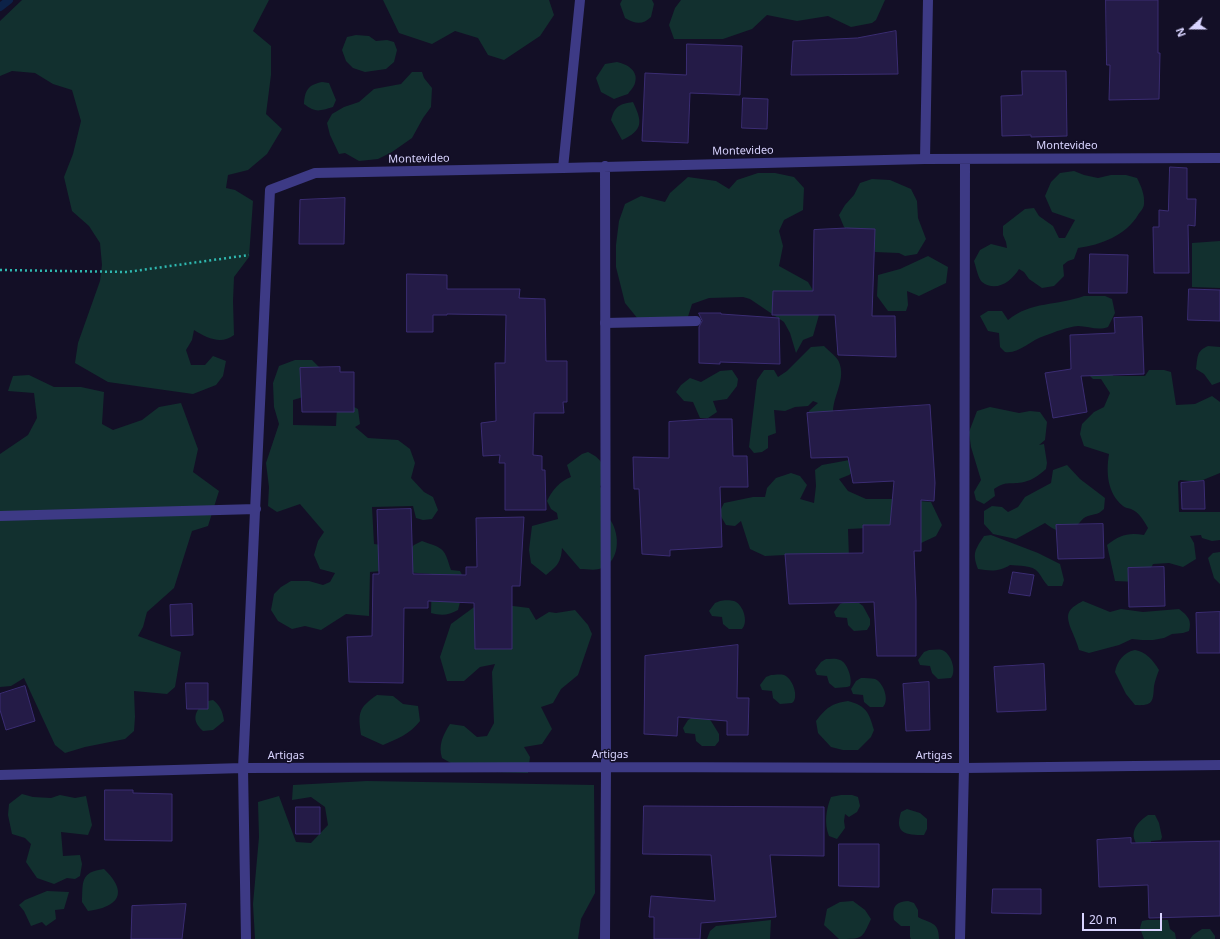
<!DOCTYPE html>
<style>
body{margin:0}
#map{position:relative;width:1220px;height:939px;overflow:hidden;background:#130f26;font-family:"Noto Sans",sans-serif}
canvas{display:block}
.north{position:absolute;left:1172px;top:8px;width:40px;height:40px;-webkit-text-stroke:3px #130f26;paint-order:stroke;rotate:249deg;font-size:11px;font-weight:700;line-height:16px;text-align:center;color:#d9d4ff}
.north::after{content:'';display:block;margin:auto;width:14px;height:18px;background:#d9d4ff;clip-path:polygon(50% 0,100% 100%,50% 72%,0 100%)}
.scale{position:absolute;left:1082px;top:913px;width:80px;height:18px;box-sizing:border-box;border:2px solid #d9d4ff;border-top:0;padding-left:5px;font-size:12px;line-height:14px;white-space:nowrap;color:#d9d4ff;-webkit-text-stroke:3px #130f26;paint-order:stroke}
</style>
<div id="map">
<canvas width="1220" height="939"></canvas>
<div class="north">N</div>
<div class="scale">20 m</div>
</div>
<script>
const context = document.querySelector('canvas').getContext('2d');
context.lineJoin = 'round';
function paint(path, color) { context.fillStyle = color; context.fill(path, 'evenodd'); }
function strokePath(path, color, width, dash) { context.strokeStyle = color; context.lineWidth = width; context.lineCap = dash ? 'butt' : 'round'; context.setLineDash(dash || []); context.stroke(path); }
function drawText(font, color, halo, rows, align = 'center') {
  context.font = font + ' "Noto Sans",sans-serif'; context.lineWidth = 3; context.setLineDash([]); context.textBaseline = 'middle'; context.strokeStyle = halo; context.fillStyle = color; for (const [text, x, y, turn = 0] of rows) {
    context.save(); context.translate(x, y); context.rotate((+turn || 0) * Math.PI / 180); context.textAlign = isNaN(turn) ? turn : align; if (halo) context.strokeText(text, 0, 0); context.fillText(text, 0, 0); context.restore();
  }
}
paint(new Path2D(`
 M22 0H269L253 31 271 46V75L266 114 282 129 267 154 248 170 228 175 226 188 235 190 253 201 249 257 234 277 233 301 234 335C221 345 207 338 194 330L192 340 186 350 191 365H205L213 356 226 361 223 376 216 385 193 394 108 382 75 363 78 343 100 281 102 265 100 243 89 226 72 211 64 177 73 154 81 121 72 90 53 84 35 73 12 71 0 76V21Z
 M383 0H549L554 15 540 36 504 60 488 55 478 38 455 31 432 44 399 33Z
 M622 0H652L654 4 651 17C643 25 635 24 625 18L620 4Z
 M681 0H885L876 20 872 23 851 27 828 16 797 21 767 15 752 29 723 39H674L669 25 675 8Z
 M356 35 369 36 376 41 387 40 394 42 397 50 394 62 386 69 365 72 353 68 346 61 342 50 347 37Z
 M617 62C627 64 639 71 635 83 634 87 630 91 628 94L622 96 614 99 601 92 596 78 605 64Z
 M412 72H422L424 78 432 88 431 107 423 118 412 138 392 152 378 159 359 161 345 153 339 154 330 135 327 123 332 114 344 107 359 102 374 89 401 84Z
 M322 82 329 83 336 100 333 107C319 111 316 113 304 104 305 90 308 85 322 82Z
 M633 102C642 121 644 130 622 140L611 120C615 106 619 104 633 102Z
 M1074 171 1084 175 1098 178 1111 175H1126L1137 178C1141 186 1145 195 1144 204 1144 208 1140 212 1138 215 1126 235 1101 245 1078 248L1074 259 1068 261 1063 265 1064 276 1054 286 1042 288 1029 279 1024 272 1019 269C1012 281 996 293 982 282 978 278 976 267 974 261L980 250 991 244 1007 248 1006 242 1003 235V226L1025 209 1034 208 1039 216 1053 226 1059 238H1065L1075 220 1052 212 1045 196 1051 182 1060 173Z
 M758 173H775L794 177 804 188 803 210 784 220 779 231 783 246 779 266 808 282 814 292 821 308 813 336 803 340 796 353 790 333 784 322 750 299 743 297 709 298 692 304 686 323 638 319 625 303 616 267V245L619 221 625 204 641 196 665 202 670 193 688 177 716 181 729 189 737 180Z
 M872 179 890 180 911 189 917 201 918 218 926 239 917 254 905 256 899 253 875 252 874 246 853 236 844 227 839 215 845 205 854 195 860 183Z
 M1220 241V288L1192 287V243Z
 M928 256 948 267 946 283 919 296 907 291 908 305 906 311H888L877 296 878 275 900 269Z
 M1084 296H1105L1112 299 1115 313 1108 327C1098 331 1088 326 1078 326 1067 327 1055 332 1044 336 1031 340 1019 354 1005 352L1000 347 999 333 988 331 980 316 988 311H1002L1008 320C1031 301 1057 306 1084 296Z
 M824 346C829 351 837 357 839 362 846 379 834 394 833 411L845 420H809V411L818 403 813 401 808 406 795 407 785 411 774 410 776 433 768 436V448L762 452 754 453 749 447 757 380 764 370H774L778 377 787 371 811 347Z
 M1208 346 1220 347V382L1212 385 1204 374 1196 369C1198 357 1196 351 1208 346Z
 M295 360H312L323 371 310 395 293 400V425L336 426 337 407 348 404 358 409 360 424 355 427 368 438 398 440 410 449 415 463 411 478 424 492 433 497 438 510 432 519 423 520 416 518 413 506 372 507 374 544 382 545 381 571 370 572 369 616 346 614 321 630 305 626 292 629 278 621 271 610 274 594 281 587 291 581H309L323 585 330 582 335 573 320 569 314 555 318 541 324 532 300 504 277 512 268 506 269 487 266 463 279 424 274 407 273 383 279 366Z
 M1111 366 1113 376H1145L1149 370H1164L1171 372 1176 405 1195 404 1212 396 1220 402V473L1198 482 1180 480 1178 482 1179 512H1220V540L1212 541 1202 538 1201 535 1190 536 1194 543 1196 559 1183 567 1169 563 1153 564 1148 574 1138 582 1115 581 1107 545C1119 535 1129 532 1144 535L1148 528C1144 521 1139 512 1131 509 1129 508 1125 508 1123 506 1107 493 1106 472 1109 454L1084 446 1080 434 1082 424 1094 412 1104 407 1110 393 1101 379H1093L1084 370Z
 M732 370 738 379 737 386 727 399 713 401 717 412 708 418H700L693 402 684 401 676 392 681 385 690 378 701 382 720 371Z
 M29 375 54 387H81L104 392 102 424 113 430 142 420 159 407 181 403 198 449 193 472 219 491 208 526 192 531 174 588 147 612 143 627 138 636 181 652 175 687 167 694 134 691 135 717 134 731 125 739 85 747 65 753 55 745 24 678 11 686 0 687V454L28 435 37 418 34 393 8 391 13 376Z
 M990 407 1019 413 1030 411 1040 412 1047 422 1045 440 1039 445 1044 444 1047 463 1046 469C1039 475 1033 480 1024 482 1011 485 1007 480 994 489L995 496 984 504 976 500 974 492 981 480 971 447 969 432 977 411Z
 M588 452C606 461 603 467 604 484L600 486 605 498 604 515C606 516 609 519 611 521 620 535 620 561 602 568 596 571 587 569 580 569L562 548C561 563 557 566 546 575L531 563 529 550 532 526 558 519 557 513 551 509 547 501C552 490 560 481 571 477L567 465 582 454Z
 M855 459 859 468 849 475 839 479 848 491 866 499H896L931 502 942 525 936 536 919 544 909 526 848 529 849 558 788 562 785 555 765 556 750 549 741 521 735 526 726 525 719 513 724 503 753 497H765L767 488 776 478 791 473 800 476 807 485 800 499 814 503 816 486 815 470 822 465Z
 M1067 465 1080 479 1105 498 1104 509C1096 516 1096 513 1088 516 1081 518 1079 525 1074 528 1063 535 1054 530 1045 523L1016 539 993 534 984 524V511L992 506 1002 507 1008 512 1018 507 1025 497 1051 483 1053 470Z
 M991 535 1038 553 1060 564 1064 580 1062 586H1048C1044 582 1042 577 1038 572 1033 565 1018 566 1010 565 999 572 990 571 978 569 972 553 975 550 984 536Z
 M422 541C445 549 444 548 451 570L460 571 467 584 460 602 458 610C449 615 442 616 431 613L432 574 388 571 414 545Z
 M1220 552V584L1214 578 1208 558 1213 553Z
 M720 601C724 600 730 600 734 601 743 604 749 622 742 629H729L723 624 722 617 712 616 709 611 715 603Z
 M1083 601 1110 612 1121 609 1143 612 1179 609C1188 616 1192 620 1189 631L1183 633 1172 634 1164 638 1153 640H1142L1132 639 1119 645 1089 653 1079 650C1077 643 1074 636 1071 629 1065 613 1068 609 1083 601Z
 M481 602 529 608 536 620 549 612 556 613 575 610 588 625 592 634 578 675 561 689 553 703 541 707 552 729 542 744 524 747 530 757 528 773 465 771 442 758C438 745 443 735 450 724L464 726 477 737 487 736 494 723 492 672 495 664 480 667 464 681H447L440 657 451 624Z
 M845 602 859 603 863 606 870 619V625L867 630 854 631 848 625 847 618 836 617 834 612 840 604Z
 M929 650C933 650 938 649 942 650 951 653 957 671 951 678L938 679 932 673 930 666 920 665 918 660 924 652Z
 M1135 650C1146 652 1153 660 1159 670 1157 675 1155 681 1154 686 1153 702 1153 706 1135 705L1126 694 1115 672C1117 661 1124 652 1135 650Z
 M826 659C830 659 836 658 840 660 847 662 853 679 850 686L847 687 835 688 829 683 827 676 817 675 815 670 821 662Z
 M771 675C774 675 780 674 784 675 792 678 798 694 794 701L792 703 780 704 773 698 772 691 762 690 760 685 766 677Z
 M861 678C865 678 871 678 875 679 883 682 890 700 883 707H870L864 702 863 695 853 694 851 689 856 681Z
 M377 695 393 696 403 704 418 706 420 721C410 734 397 739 383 745L361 735C358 713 358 708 377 695Z
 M213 700C220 705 223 712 224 721L213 730 203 731C191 720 195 713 203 702Z
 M848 701C867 706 869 713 874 730L871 737 858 750H843L831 747 818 733 816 721C826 708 832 703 848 701Z
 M693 717 708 718 711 721 719 734V741L715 746H702L696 741 695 734 685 733 683 728 688 720Z
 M367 781 594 785 595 893 581 919 578 939H255L253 904 259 837 258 802 279 796 296 842 311 843 328 825 325 807 311 797 292 800 293 785Z
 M22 794 33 797 51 798 60 795 75 798 86 796 92 825 88 835 61 832 63 856 80 855 82 864 80 876 75 879 67 878 54 884 37 878 26 862 31 844 25 838 12 834 8 815 9 804Z
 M841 795H852L858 797 860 806 857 812 849 817 845 814 844 821 845 828 837 839 829 836C824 824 826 809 831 797Z
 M907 809 920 813 927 819V829L924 835C906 835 894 834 901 812Z
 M1148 815H1155L1159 823 1162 837 1161 840 1151 841 1152 855C1147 852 1139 848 1136 843 1129 831 1139 821 1148 815Z
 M104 869C116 880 127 897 107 906 101 909 94 910 88 911L82 902C83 882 80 872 104 869Z
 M47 891 69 892 64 909 55 910 56 919 46 926 42 922 31 926 24 911 19 905 25 900Z
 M853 901 865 910 871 919C862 939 863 939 839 939L824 925 827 909 840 902Z
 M908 901 914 903 918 910V917C930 924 939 921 939 939H911L910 937V926H901L894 920C892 907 895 902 908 901Z
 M771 920 770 939H707L710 931 716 926Z
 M1147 920H1168L1170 929 1175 933 1176 939H1144L1140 928 1142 921Z
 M1202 929H1210L1215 936V939H1190L1193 935Z`), '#12302f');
strokePath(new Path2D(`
 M0 7 9 0`), '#0c2248', 8);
const building = new Path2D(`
 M1106 0H1158V53H1160L1159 99 1109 100 1110 65H1107Z
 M896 31 898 74 791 75 793 41 857 38Z
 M687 44 742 46 740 95 690 93 688 143 642 141 645 73 686 75Z
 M1022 71H1066L1067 136 1031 137V135L1002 136 1001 96 1022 95Z
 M743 98 768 99 767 129 742 128Z
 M1170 167 1187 168V199H1196L1195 226 1188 225 1189 273H1154L1153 227H1159V210L1168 211Z
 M345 198 344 244H299L300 200Z
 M847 228 875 229 872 316H895L896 357 838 355 835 315H772L773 291H813L814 230Z
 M1090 254 1128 255 1127 293H1089Z
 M407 274 447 275V289H520L519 298 545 299 546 361H567V402H563L564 413H534L533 455 542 456V470H545L546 510H505V463H499L500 455 483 456 481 423 496 421 495 363H505L506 315 447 314V315H433V332H407Z
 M1189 289 1220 290V321L1188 320Z
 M699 313H721V314L779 318 780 364 720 362V364L699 363V327L702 321Z
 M1142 317 1144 374 1081 376 1087 412 1053 418 1045 373 1071 369 1070 335 1115 333 1114 318Z
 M340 367V372H354V412H302L300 368Z
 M930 405 935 483 934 501 921 500V551H914L916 601V656H877L874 602 789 604 785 554 863 553V525H890L894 481 853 483 848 457 811 458 807 413Z
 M708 419H732L733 456H747L748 487H720L722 547 670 550V556L642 554 639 489H634L633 457 669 458V422Z
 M1204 481 1205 509H1182L1181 483Z
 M411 509 413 574 466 575V567H477L476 518 524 517 520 586H512V649H475L474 603 428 601V608H404L403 683 349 682 347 637 372 636 373 574H379L377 510Z
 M1103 524 1104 558 1058 559 1056 525Z
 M1164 567 1165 606 1129 607 1128 568Z
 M1013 572 1034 575 1030 596 1009 593Z
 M192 604 193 635 171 636 170 605Z
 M1220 612V653H1197L1196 613Z
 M738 645 737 698H749L748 735H727V721L678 717 677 736 644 734 645 656Z
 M1044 664 1046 710 997 712 994 667Z
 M929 682 930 730 906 731 903 684Z
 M186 683H208V709H187Z
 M25 686 35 721 6 730 0 710V694Z
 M105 790H133V793L172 794V841L105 840Z
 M644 806 824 807V856L770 855 776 917 701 923 700 939H654V917H649L651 896 715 901 711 855 643 854Z
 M296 807H320V834H296Z
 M1131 838V843L1220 841V916L1149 918 1148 885 1099 887 1097 840Z
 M839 844H879V887L839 886Z
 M993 889H1041V914L992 913Z
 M186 904 182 939H131L132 906Z`);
paint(building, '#241b47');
strokePath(building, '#3b2d73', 1);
strokePath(new Path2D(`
 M0 270 127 272 249 255`), '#2fb8b0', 2.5, [2, 3]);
strokePath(new Path2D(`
 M563 168 580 0
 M605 323 696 321`), '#3d3a85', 10);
strokePath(new Path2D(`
 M925 159 928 0
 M0 516 256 509
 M0 775 243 768 606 767 964 768 1220 765
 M246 939 243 768 270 190 315 173 563 168 925 159 1220 158
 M605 939 606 767 605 166
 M960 939 964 768 965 159`), '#3d3a85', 10);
drawText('11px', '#d9d4ff', '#130f26', [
 ["Montevideo",1067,146],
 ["Montevideo",743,151,-1],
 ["Montevideo",419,159,-1],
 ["Artigas",610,755],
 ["Artigas",286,756],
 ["Artigas",934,756]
]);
</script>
